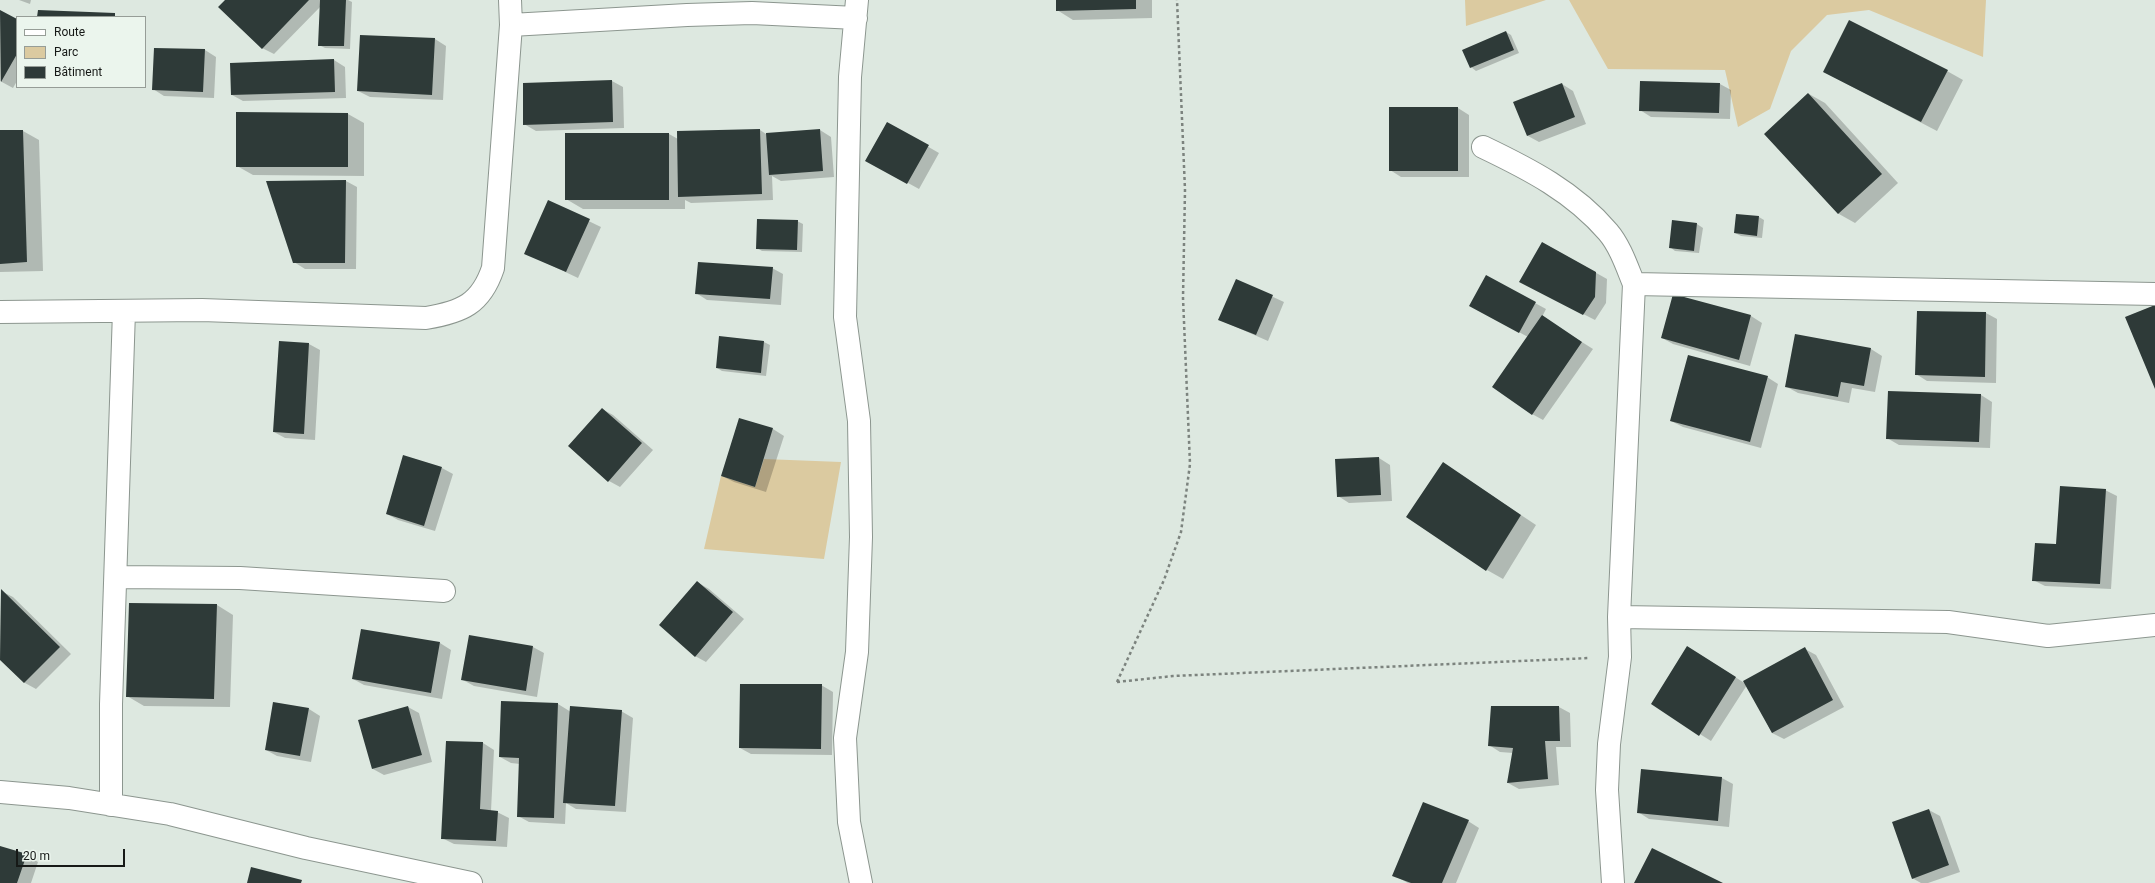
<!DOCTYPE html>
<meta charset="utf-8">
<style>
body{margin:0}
#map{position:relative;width:2155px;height:883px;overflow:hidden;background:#dde8e0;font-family:Roboto,sans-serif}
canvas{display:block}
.legend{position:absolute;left:16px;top:16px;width:130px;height:72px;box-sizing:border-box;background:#ebf5ed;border:1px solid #969d97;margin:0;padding:5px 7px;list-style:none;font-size:12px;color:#161917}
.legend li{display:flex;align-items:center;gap:8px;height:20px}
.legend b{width:20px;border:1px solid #969d97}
.scale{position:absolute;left:16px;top:849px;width:109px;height:18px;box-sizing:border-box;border:2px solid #161917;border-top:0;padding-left:5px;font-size:12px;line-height:14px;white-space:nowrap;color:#161917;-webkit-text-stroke:3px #ebf5ed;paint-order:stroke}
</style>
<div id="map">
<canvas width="2155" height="883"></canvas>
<ul class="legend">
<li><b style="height:5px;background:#fff"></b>Route</li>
<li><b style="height:11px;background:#dbcaa0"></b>Parc</li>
<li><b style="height:11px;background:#2e3a38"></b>Bâtiment</li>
</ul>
<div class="scale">20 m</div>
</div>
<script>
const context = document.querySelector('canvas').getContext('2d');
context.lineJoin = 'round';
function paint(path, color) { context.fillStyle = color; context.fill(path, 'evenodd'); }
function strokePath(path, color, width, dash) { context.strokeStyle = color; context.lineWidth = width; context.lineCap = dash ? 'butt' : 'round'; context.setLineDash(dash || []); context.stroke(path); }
paint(new Path2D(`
 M1465 0H1546L1466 26Z
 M1569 0H1986L1983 57 1869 10 1827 15 1791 51 1770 109 1738 127 1725 70 1608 69Z
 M764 459 841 462 824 559 704 549 721 476 755 487Z`), '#dbcaa0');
paint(new Path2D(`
 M19 0H31L30 4Z
 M226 0H348L352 2 350 49 325 48 319 45 321 6 274 54 262 48Z
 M1057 0H1152V18L1073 20 1057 10Z
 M0 11 17 21V81L13 88 0 81Z
 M1506 32 1511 35 1519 53 1476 71 1471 67Z
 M435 39 446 46 443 100 370 97 358 91Z
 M205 50 216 57 214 98 164 96 153 89Z
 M334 60 345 67 346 98 243 101 232 95Z
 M1947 71 1963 80 1937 131 1824 72Z
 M612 81 623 87 624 128 536 131 524 124Z
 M1562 84 1573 91 1586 124 1539 142 1528 136Z
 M1720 84 1731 90 1730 119 1651 117 1640 110Z
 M1809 94 1825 103 1898 183 1855 223 1839 214 1765 134Z
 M1390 108H1458L1469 115V177H1401L1390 170Z
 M237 113 348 114 364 123V176L253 175 237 166Z
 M887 123 939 153 919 189 866 160Z
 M760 130 766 134 820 130 831 137 834 177 781 181 772 176 773 200 691 203 685 200V209H583L566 199V134H669L678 139V132Z
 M0 131H23L39 140 43 271 0 272Z
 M346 181 357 187 356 269H305L294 262Z
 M549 202 601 227 578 278 525 253Z
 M1759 217 1764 220 1762 238 1741 236 1735 233Z
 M797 221 803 224 802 252 762 251 757 248Z
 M1673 221 1697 224 1703 228 1699 253 1675 251 1670 247Z
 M1543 243 1607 279 1606 303 1595 320 1532 288Z
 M772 268 783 274 781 305 707 300 696 293Z
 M1236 280 1284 302 1268 341 1220 320Z
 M1535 303 1546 309 1542 317 1593 349 1543 420 1532 414 1528 337 1482 312Z
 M1986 313 1997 319 1996 383 1927 381 1916 374Z
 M1751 316 1762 323 1750 366 1673 344 1662 338Z
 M720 337 764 342 770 345 766 376 722 371 717 368Z
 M280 342 309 344 320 350 315 440 285 438 274 432Z
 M1871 349 1882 356 1875 392 1852 388 1849 403 1798 393 1787 387Z
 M1767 377 1778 384 1761 448 1683 427 1671 421Z
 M1981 395 1992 402 1990 448 1899 445 1887 438Z
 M602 409 613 415 653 450 620 487 609 481Z
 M739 420 773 429 784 436 766 492 734 482 722 476Z
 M1379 458 1390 465 1392 501 1349 503 1338 496Z
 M1443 463 1536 525 1503 579 1487 570Z
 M442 468 453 474 435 531 398 520 387 514Z
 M2105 490 2117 496 2111 589 2045 586 2033 580 2057 545Z
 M697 582 709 589 744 619 706 662 695 656Z
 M1 591 13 597 71 654 36 689 25 683 0 659Z
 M217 605 233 615 230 707 144 706 127 696Z
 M470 636 533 647 544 653 537 697 474 686 463 680Z
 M440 643 451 650 442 699 364 685 353 679Z
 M1805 649 1816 655 1844 707 1784 739 1772 733 1747 685 1711 741 1652 704 1699 654 1746 684Z
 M821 685 833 692 832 755 751 754 740 748Z
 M502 702 558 704 571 712 621 711 633 718 626 812 576 809 566 803 565 824 529 822 518 816 520 764 511 763 500 757Z
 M408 707 419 713 432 762 384 775 373 769Z
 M1492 707H1559L1570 713 1571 747H1556L1559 785 1519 789 1508 783 1513 753 1500 752 1489 745Z
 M309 709 320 716 311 762 277 756 266 750Z
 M447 742 483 743 494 750 491 811 497 812 509 818 507 847 454 844 442 838Z
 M1642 770 1722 778 1733 784 1729 827 1649 819 1638 812Z
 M1929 810 1940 816 1960 872 1928 883H1921L1912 878Z
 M1468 821 1479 828 1456 883H1408L1393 875Z
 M0 847 26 855 38 862 31 883H0Z`), '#0003');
paint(new Path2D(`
 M225 0H309L262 49 218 7Z
 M320 0H346L344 46H318Z
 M1056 0H1136V9L1056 11Z
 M0 10 17 19V54L1 82Z
 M38 10 115 13V17H37Z
 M1849 20 1948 70 1921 122 1823 72Z
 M1506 31 1514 50 1470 68 1462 50Z
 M360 35 435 38 432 95 357 91Z
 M154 48 205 49 203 92 152 90Z
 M334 59 335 92 231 95 230 63Z
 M612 80 613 122 523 125V83Z
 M1640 81 1720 83 1719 113 1639 111Z
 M1562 83 1575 117 1527 136 1513 102Z
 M1808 93 1882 174 1838 214 1764 134Z
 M1389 107H1458V171H1389Z
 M236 112 348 113V167H236Z
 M887 122 929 145 907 184 865 161Z
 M760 129 762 194 678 197 677 131Z
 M820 129 823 171 769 175 766 133Z
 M0 130H23L27 262 0 264Z
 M565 133H669V200H565Z
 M346 180 345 263H293L266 181Z
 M548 200 590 219 566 272 524 254Z
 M1736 214 1759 216 1757 236 1734 233Z
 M757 219 798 220 797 250 756 249Z
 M1672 220 1697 223 1694 251 1669 248Z
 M1542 242 1596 272 1595 297 1583 315 1519 282Z
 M698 262 773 267 770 299 695 294Z
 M1486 275 1536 302 1519 333 1469 306Z
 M1236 279 1273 295 1256 335 1218 320Z
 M1673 294 1751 315 1739 360 1661 338Z
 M2155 305V389L2125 317Z
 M1917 311 1986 312 1985 377 1915 375Z
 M1542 315 1582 342 1532 415 1492 387Z
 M1795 334 1871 348 1864 386 1841 382 1838 397 1785 387Z
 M719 336 764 341 761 373 716 368Z
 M279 341 309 343 304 434 273 432Z
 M1688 355 1768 376 1750 442 1670 421Z
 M1888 391 1981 394 1979 442 1886 439Z
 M602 408 642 443 608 482 568 446Z
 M739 418 773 428 755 487 721 476Z
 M403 455 442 467 424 526 386 514Z
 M1379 457 1381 495 1337 497 1335 459Z
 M1443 462 1521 515 1486 571 1406 517Z
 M2060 486 2106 489 2100 584 2032 581 2035 543 2056 544Z
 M697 581 733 612 695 657 659 625Z
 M1 589 60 647 24 683 0 660Z
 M129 603 217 604 214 699 126 697Z
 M361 629 440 642 431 693 352 679Z
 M469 635 533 646 526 691 461 680Z
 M1687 646 1736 677 1699 736 1651 704Z
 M1805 647 1833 700 1772 733 1743 681Z
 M740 684H822L821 749 739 748Z
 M501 701 558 703 554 818 517 817 519 758 499 757Z
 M273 702 309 708 300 756 265 750Z
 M408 706 422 755 372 769 358 720Z
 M570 706 622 710 615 806 563 803Z
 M1491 706H1559L1560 741H1545L1548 779 1507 783 1513 748 1488 746Z
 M446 741 483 742 480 809 498 811 496 841 441 839Z
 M1641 769 1722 777 1718 821 1637 813Z
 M1423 802 1469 820 1442 883H1411L1392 876Z
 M1929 809 1949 865 1912 879 1892 822Z
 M0 846 27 854 17 883H0Z
 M1652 848 1723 883H1634Z
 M251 867 302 880 301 883H247Z`), '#2e3a38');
const minor = new Path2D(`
 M857 0 850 77 845 317 859 421 861 537 857 652 845 738 849 822 861 883
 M511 25 687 15 752 13 856 18
 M1483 147C1529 169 1574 192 1608 232 1620 246 1627 267 1634 284
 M0 312 202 310 426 318C462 312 481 304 493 268L511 25 510 0
 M116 577 240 578 444 591
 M1619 617 1948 622 2048 636 2155 625
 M0 792 69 798 170 814 306 848 471 883
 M111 805V704L124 311
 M1613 883 1607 790 1609 744 1620 657 1619 617 1634 284 2155 294`);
strokePath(minor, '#8c968f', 24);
strokePath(new Path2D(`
 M1117 682 1164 580 1181 532 1190 464 1183 298 1185 190 1177 0
 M1117 682 1173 676 1590 658`), '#7c837e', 2.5, [3, 3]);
strokePath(minor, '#fff', 22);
</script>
